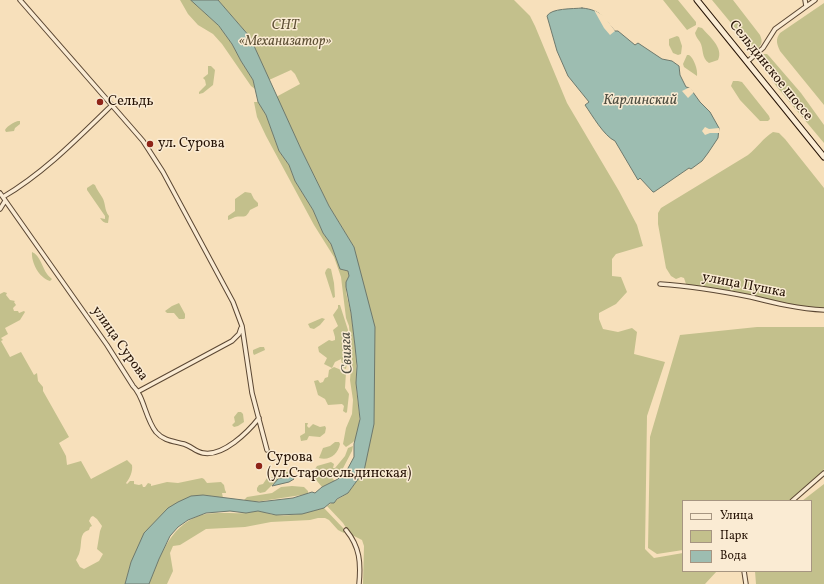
<!DOCTYPE html>
<meta charset="utf-8">
<style>
body{margin:0}
#map{position:relative;width:824px;height:584px;overflow:hidden;background:#f7e0bb;font-family:Vollkorn,serif}
canvas{display:block}
.legend{position:absolute;left:682px;top:500px;width:130px;height:72px;box-sizing:border-box;background:#faebd3;border:1px solid #a69581;margin:0;padding:5px 7px;list-style:none;font-size:12px;color:#271406}
.legend li{display:flex;align-items:center;gap:8px;height:20px}
.legend b{width:20px;border:1px solid #a69581}
</style>
<div id="map">
<canvas width="824" height="584"></canvas>
<ul class="legend">
<li><b style="height:5px;background:#faebd3"></b>Улица</li>
<li><b style="height:11px;background:#c3c08c"></b>Парк</li>
<li><b style="height:11px;background:#9dbdb1"></b>Вода</li>
</ul>
</div>
<script>
const context = document.querySelector('canvas').getContext('2d');
context.lineJoin = 'round';
function paint(path, color) { context.fillStyle = color; context.fill(path, 'evenodd'); }
function strokePath(path, color, width, dash) { context.strokeStyle = color; context.lineWidth = width; context.lineCap = dash ? 'butt' : 'round'; context.setLineDash(dash || []); context.stroke(path); }
function drawText(font, color, halo, rows, align = 'center') {
  context.font = font + ' Vollkorn,serif'; context.lineWidth = 3; context.setLineDash([]); context.textBaseline = 'middle'; context.strokeStyle = halo; context.fillStyle = color; for (const [text, x, y, turn = 0] of rows) {
    context.save(); context.translate(x, y); context.rotate((+turn || 0) * Math.PI / 180); context.textAlign = isNaN(turn) ? turn : align; if (halo) context.strokeText(text, 0, 0); context.fillText(text, 0, 0); context.restore();
  }
}
paint(new Path2D(`
 M180 0H191L219 26 232 44 241 61 253 80 255 89 251 86 222 44 213 34 198 25 188 14Z
 M218 0H514L530 16 535 26 567 103 619 191 637 225 643 246 616 254 612 259V276L621 277 627 292 616 304 599 313V319L603 329 618 332 632 328 637 332 634 354 665 362 647 416 645 549 654 558 683 553V571H717L705 584H363L364 546 362 540 350 534 343 523 327 506 348 493 364 471 354 247 329 206 301 149 276 97 300 84 295 74 291 70 269 80 250 37Z
 M663 0H678L696 22V25L687 30Z
 M712 0H733L760 35C763 42 762 45 756 50L750 46Z
 M824 3V105L780 51C777 44 775 40 780 33Z
 M698 27 702 28C709 36 724 48 718 60L709 63C701 58 704 49 700 42 698 39 696 37 695 33Z
 M677 36 679 37 682 46 681 54 678 55 673 53 669 45V39Z
 M762 54H767L769 56 801 93 824 125V143L777 87 760 62Z
 M687 55H689C694 58 698 70 697 76L684 67 683 64Z
 M208 66H211L215 70 213 85 203 93 199 94V92L206 85 205 80 203 78 208 74Z
 M733 81H738L742 82 769 116 770 119 768 121H760L740 100 731 86Z
 M254 102H258L266 115 279 151 289 165 295 181 313 210 323 233 331 244 340 269 348 271 349 276C342 288 349 301 351 314 353 331 356 347 356 363 357 370 356 376 356 382 356 400 363 419 357 437 355 442 350 444 346 447L343 444 346 428 352 414 353 400 350 380 352 357 349 326 346 318 341 277 334 257 314 225 266 136 257 117Z
 M18 121H20V124L15 128 14 131 6 132 5 130C7 126 14 122 18 121Z
 M773 132 779 133 785 139 824 188V308H812L686 284 684 278 681 277 676 279 671 276 666 268 658 224V213L661 208 748 155C757 148 763 138 773 132Z
 M93 184 95 185C97 190 99 192 102 197 106 203 104 210 109 216L108 223C104 223 102 221 100 218L105 219V216L87 190V188Z
 M245 192 251 193 254 199 258 203V206L250 210C245 220 244 215 235 217 233 218 231 219 228 220V216L235 211V199Z
 M32 252C40 255 42 267 47 274 48 276 50 277 52 279L50 281C39 278 31 262 32 252Z
 M328 268 331 269 334 283 335 297 333 298 325 273 326 270Z
 M4 292 7 293 6 295 10 300 15 301 14 302 16 305 13 308 14 311H18L19 313 24 311 25 312 20 320 5 328 8 334 1 338 3 340 1 341 10 357 21 352 34 375 37 373 38 381 43 387V391L69 437 59 443 66 456 67 465 81 461 91 479 127 460 132 465C133 471 130 478 126 483L127 484 130 481H134V484L139 485 142 484 143 487H145L148 483 151 484V486L167 482 178 483 202 478 204 479 207 483 221 482 224 485 225 490 226 492V493H222L223 498 203 495 131 562 125 584H0V294ZM93 516 97 519 102 526 100 531 97 549 103 554 99 561 84 569 80 567 76 560C77 558 78 556 79 554 83 544 78 533 89 530L90 527 92 526 89 521 91 517Z
 M179 303 185 314V318L184 319H179L174 313H167L165 311 172 306Z
 M338 305H340L348 330V357L346 369 343 368 341 359 335 362 332 368 324 364 327 358 319 352 318 347 329 340 332 341 335 340V337L333 330 338 326 333 315 338 308Z
 M322 318 325 319 320 325 314 329 310 328 308 324Z
 M757 327H824V469L821 474 788 501H683V550L657 554 648 548 650 437 680 335Z
 M260 347H264L265 350 254 355 253 353V350Z
 M334 367 346 372 345 388 349 394 347 412 346 413 343 411 344 406 342 404 328 405 325 399 318 395 314 381 318 380 320 383 323 382 325 378 328 377 329 370Z
 M238 412H241L243 414 244 422 238 426 234 427 232 425 235 422 234 417Z
 M305 423H308L307 426 309 428 313 424 320 427 325 426 326 428 325 433 320 437 309 436 307 440 301 441 300 436 305 433Z
 M335 442H339L340 444C338 454 330 461 319 458L323 448 330 446Z
 M353 446 352 451 340 474H338L334 473 332 475 331 477 335 481 322 487 317 481 312 479V474L317 466 331 462 334 464 333 468H335L345 456 348 448Z
 M284 471 293 474V477L281 479 280 474Z
 M275 477 278 479 265 492 260 493 257 491V488L259 485 263 484 267 478Z
 M824 484V584H756L755 571H811V501H802Z
 M292 486 304 487 308 491V494L255 502 244 500 247 497 272 493 281 487Z
 M324 508 344 529V533L338 530 329 520 325 518H318L310 520 271 522 245 527 206 529 180 545 173 546 170 553 173 571 167 584H149C160 555 172 521 206 514 220 512 233 514 246 513 250 513 254 511 258 511 264 511 270 515 276 515 292 517 309 512 324 508Z`), '#c3c08c');
const water = new Path2D(`
 M191 0H218L250 37 301 149 329 206 354 247 375 327 374 424 364 471 348 493 337 499 334 503H330L324 508 302 514 276 515 258 511 246 513 230 511 206 513 188 520 178 527 170 536 159 559 149 584H125L131 562 144 533 168 508 178 502 191 496 203 495 259 502 293 498 312 492 315 493 322 487 338 479 347 470 354 457V444L360 419 356 383 357 366 355 346 351 313 346 287V282L349 276 348 271 340 269 331 244 323 233 313 210 295 181 289 165 279 151 266 115 258 102 253 80 241 61 232 44 219 26Z
 M582 8C602 10 603 18 615 31H618L635 45 638 43 662 59 672 61 679 66 680 75 686 87 690 88 700 102 710 112 719 128 718 138 708 153 702 161 691 169 689 168 654 192H653L640 178 638 180 615 141C604 136 592 115 585 105L589 102 568 76 557 51 547 16C551 8 573 9 582 8Z
 M292 476 294 479 289 482 272 486 278 479Z`);
paint(water, '#9dbdb1');
strokePath(water, '#6e796d', 1);
paint(new Path2D(`
 M594 10 604 16 615 31 610 35 604 28Z
 M690 87 694 92 688 98 682 91Z
 M705 127 709 129 719 128 720 133H710L705 135 702 131Z`), '#f7e0bb');
const street = new Path2D(`
 M20 0 130 126 143 141 163 172 233 302 242 326 252 393 267 450
 M805 0 806 6
 M747 62 763 48 775 29 815 0
 M0 193 107 345 133 386C144 396 145 418 156 432 164 441 173 441 184 444 191 446 196 452 203 453 223 457 248 432 259 418
 M3 197C44 173 78 138 112 105
 M0 209 5 201
 M660 284C691 286 721 291 751 297 775 303 799 309 824 310
 M139 391 232 341 239 334 241 328
 M792 501 824 473
 M346 530C360 547 361 563 359 584
 M744 571 746 584`);
const secondary = new Path2D(`
 M697 0 824 157`);
strokePath(street, '#5b4733', 5.5);
strokePath(secondary, '#271406', 7);
strokePath(street, '#faebd3', 3.5);
strokePath(secondary, '#faebd3', 5);
for (const [x, y, r, color] of [
 [100,102,4,"#8f2418"],
 [150,144,4,"#8f2418"],
 [259,466,4,"#8f2418"]
]) { const dot = new Path2D(); dot.arc(x, y, r, 0, 2 * Math.PI); context.fillStyle = color; context.fill(dot); strokePath(dot, '#faebd3', 1.5); }
drawText('italic 14px', '#5e5035', '#faebd3', [
 ["СНТ",285,26],
 ["«Механизатор»",285,42]
]);
drawText('14px', '#271406', '#faebd3', [
 ["Сельдинское шоссе",770,71,51],
 ["улица Пушка",744,286,11],
 ["улица Сурова",119,344,55]
]);
drawText('14px', '#271406', '#faebd3', [
 ["Сельдь",108,102],
 ["ул. Сурова",158,144],
 ["Сурова",267,458],
 ["(ул.Старосельдинская)",267,474]
], 'left');
drawText('italic 15px', '#504f42', '#faebd3', [
 ["Карлинский",640,101],
 ["Свияга",348,353,-93]
]);
</script>
